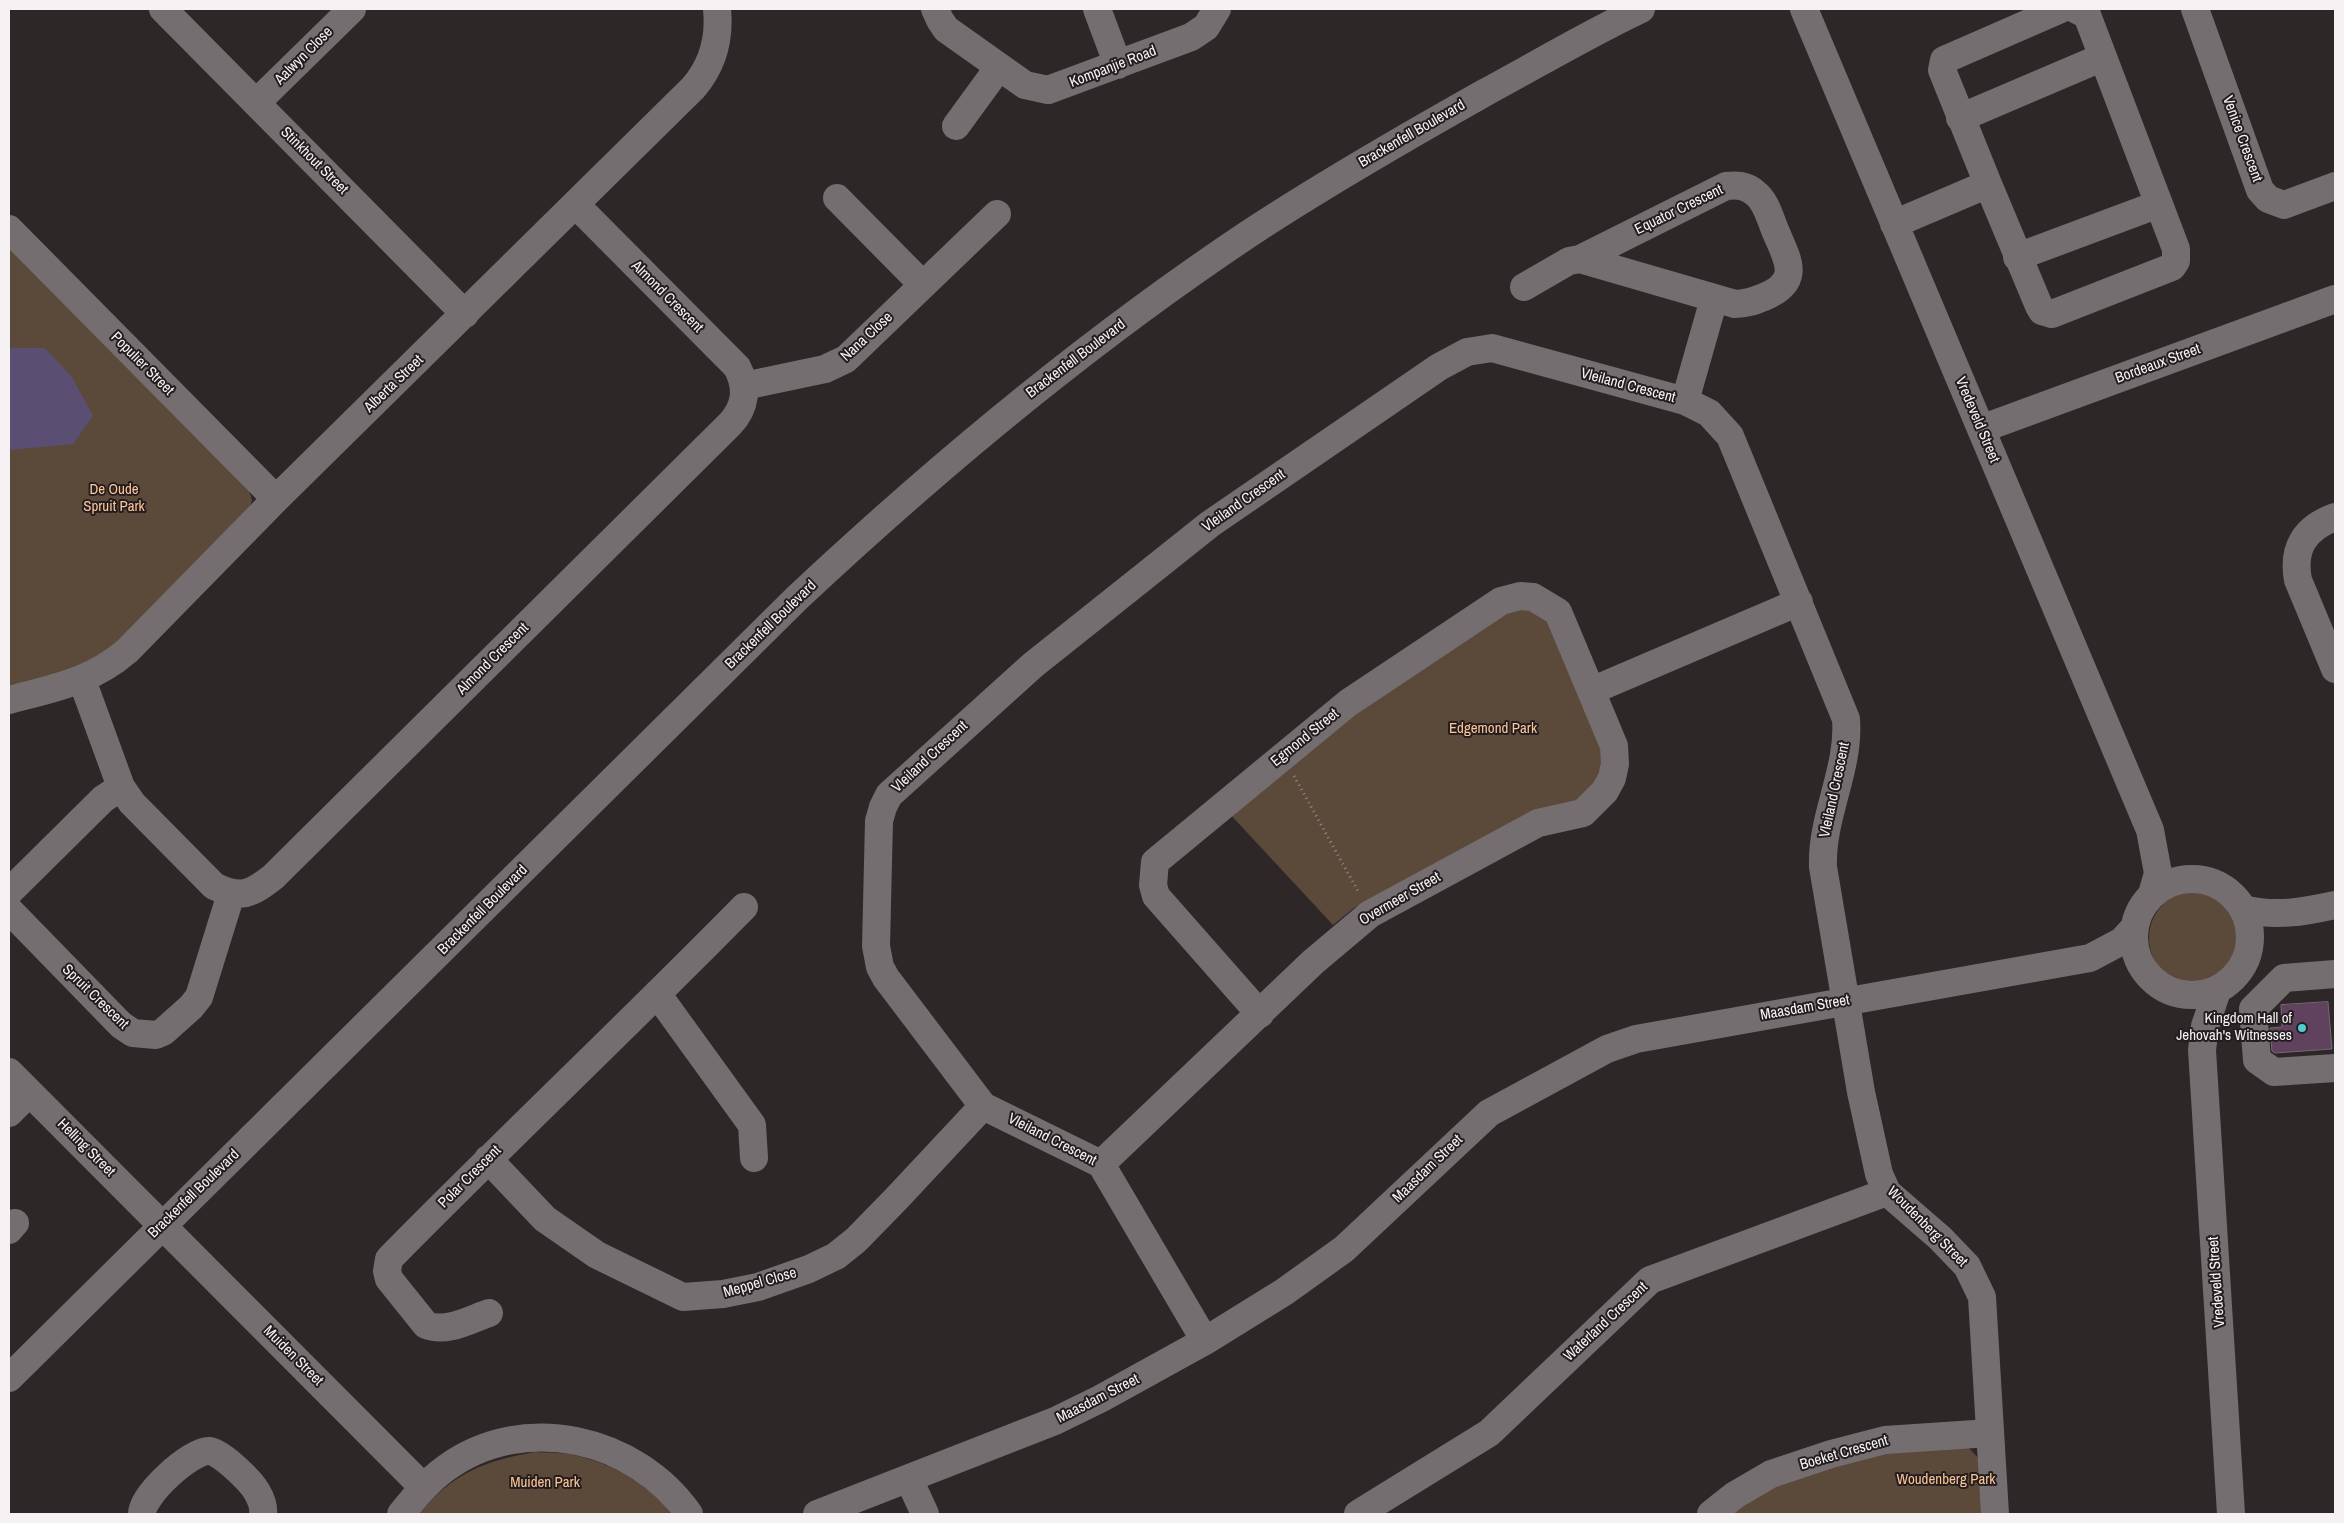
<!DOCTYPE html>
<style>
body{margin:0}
#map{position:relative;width:2344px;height:1523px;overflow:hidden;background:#2d2728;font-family:"Archivo Narrow",sans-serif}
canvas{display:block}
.frame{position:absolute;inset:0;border:10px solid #f6f2f3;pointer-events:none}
</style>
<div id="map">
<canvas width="2344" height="1523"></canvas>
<div class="frame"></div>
</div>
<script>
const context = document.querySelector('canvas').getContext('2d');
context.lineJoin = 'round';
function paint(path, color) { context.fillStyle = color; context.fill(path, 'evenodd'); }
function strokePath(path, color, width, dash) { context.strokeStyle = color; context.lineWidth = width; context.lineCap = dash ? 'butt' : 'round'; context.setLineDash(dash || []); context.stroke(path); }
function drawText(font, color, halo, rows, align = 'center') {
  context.font = font + ' "Archivo Narrow",sans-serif'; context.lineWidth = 4; context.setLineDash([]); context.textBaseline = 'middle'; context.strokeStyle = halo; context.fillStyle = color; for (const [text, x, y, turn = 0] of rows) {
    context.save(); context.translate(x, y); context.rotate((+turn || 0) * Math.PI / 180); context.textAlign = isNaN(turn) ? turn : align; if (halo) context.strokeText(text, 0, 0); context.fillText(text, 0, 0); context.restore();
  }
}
paint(new Path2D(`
 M9 245 248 487 252 500 250 508 120 641 91 664 9 689Z
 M1530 607 1549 621 1602 747 1601 770 1593 786 1581 800 1536 812 1354 908 1333 925 1228 812 1336 721 1501 609Z
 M2149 938a47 47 0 1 1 94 0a47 47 0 1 1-94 0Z
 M1968 1447 1980 1460 1984 1514H1728L1757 1491 1870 1452Z
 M535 1452C548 1453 562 1452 574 1455 610 1463 650 1483 671 1514H419C453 1473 484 1461 535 1452Z`), '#5b4939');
paint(new Path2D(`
 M9 348H45L72 377 93 416 73 444 9 450Z`), '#5a4f73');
const building = new Path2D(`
 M2328 1002 2332 1049 2275 1053 2272 1051 2270 1028 2282 1027 2281 1005Z`);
paint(building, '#60425e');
strokePath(building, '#706b6f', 1);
strokePath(new Path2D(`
 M1294 776 1359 893`), '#908a8b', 3, [1, 4]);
strokePath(new Path2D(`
 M163 9 465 314
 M935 9 940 20 946 29 1025 85 1048 90 1191 37 1206 27 1217 9
 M1097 9 1118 65
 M1804 9 2150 830 2158 873 2152 894
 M2195 9 2260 190 2268 199 2284 205 2335 186
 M256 103 352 9
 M1960 118 2103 57
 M956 126 999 67
 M1988 184 2039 306 2042 311 2052 314 2172 267 2176 261V249L2087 15 2075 9
 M837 198 923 285
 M1894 224 1988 184 1942 70 1944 60 2061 9
 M9 229 276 499
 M2017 257 2159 204
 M1524 287 1569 261 1580 259 1726 186C1737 185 1746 185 1755 193 1766 201 1770 218 1775 230 1787 259 1803 281 1764 297 1754 301 1746 304 1735 304L1580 259
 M744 386 825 369 846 359 997 214
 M1685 401 1714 299
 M1981 429 2335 299
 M2335 517C2305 528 2292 548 2298 580L2335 669
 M82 680 121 787 132 803 214 886C241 899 250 895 273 877L730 424C746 407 748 388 737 367L576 205
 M1591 691 1799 602
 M9 700C53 688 91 682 127 651L276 499 693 88C713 65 720 39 717 9
 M2134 937a58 58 0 1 1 116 0a58 58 0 1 1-116 0Z
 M9 892 103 799 121 787
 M2243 909C2276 917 2303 912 2335 905
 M9 910 121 1025 133 1033 156 1035 163 1032 191 1007 199 997 231 894
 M2335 974 2284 978 2253 1009 2257 1060 2274 1072 2335 1068
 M2217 991 2205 1026 2202 1050 2231 1514
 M658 995 752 1125 754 1158
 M9 1072 423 1487
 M9 1113 29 1093
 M488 1159 545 1219 597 1255 683 1297 723 1294 758 1287 809 1269 836 1256 856 1240 897 1198 983 1106
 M1101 1164 1313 962 1370 914 1538 823 1583 813 1605 791 1612 778 1615 764 1614 746 1558 612 1533 597 1520 596 1501 601 1348 703 1155 862 1153 885 1156 896 1260 1014
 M9 1230 15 1223
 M489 1313C469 1320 447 1333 426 1325L389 1279 387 1271 389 1259C506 1140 627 1026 744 907
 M1205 1341 1101 1164 983 1106 886 978 880 967 876 946 879 821 883 807 889 795 1033 665 1210 524 1439 367 1467 352 1492 348 1685 401 1709 413 1730 436 1846 719C1850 769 1821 816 1823 867L1861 1092 1879 1174 1887 1192 1940 1238 1967 1266 1982 1297 1995 1514
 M9 1378 797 598C939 465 1088 341 1250 233 1326 183 1406 137 1486 92 1538 64 1588 34 1641 9
 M909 1479 925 1514
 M142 1514C142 1495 190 1451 209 1451 220 1451 251 1481 257 1492 261 1499 264 1507 263 1514
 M401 1514C415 1497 428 1481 446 1468 524 1411 636 1438 689 1514
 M817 1514 1055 1421 1100 1399 1205 1341 1284 1292 1344 1249 1489 1113 1607 1049 1636 1039 2090 958 2122 941 2134 928
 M1358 1514 1489 1433 1650 1280 1887 1192
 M1711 1514 1735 1495 1771 1474 1831 1454 1885 1440 1990 1433`), '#756e70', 28);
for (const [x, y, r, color] of [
 [2302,1028,5,"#52cbd8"]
]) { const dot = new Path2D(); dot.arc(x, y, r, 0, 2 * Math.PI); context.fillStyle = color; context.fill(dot); strokePath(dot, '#231d1f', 2); }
drawText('15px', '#f6f2f3', '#231d1f', [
 ["Aalwyn Close",304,56,-45],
 ["Kompanjie Road",1113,67,-21],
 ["Brackenfell Boulevard",1412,134,-30],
 ["Venice Crescent",2242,139,70],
 ["Stinkhout Street",314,161,45],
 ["Equator Crescent",1679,210,-26],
 ["Almond Crescent",667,297,45],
 ["Nana Close",867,337,-43],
 ["Brackenfell Boulevard",1076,359,-37],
 ["Populier Street",142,364,45],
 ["Bordeaux Street",2158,364,-20],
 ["Alberta Street",394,384,-44],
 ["Vleiland Crescent",1628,386,15],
 ["Vredeveld Street",1977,420,67],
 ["Vleiland Crescent",1244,501,-35],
 ["Brackenfell Boulevard",771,625,-44],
 ["Almond Crescent",493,659,-45],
 ["Egmond Street",1305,738,-39],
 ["Vleiland Crescent",930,757,-43],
 ["Vleiland Crescent",1835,790,-78],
 ["Overmeer Street",1400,899,-30],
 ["Brackenfell Boulevard",483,910,-45],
 ["Spruit Crescent",95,997,44],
 ["Maasdam Street",1805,1008,-10],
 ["Vleiland Crescent",1052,1140,27],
 ["Helling Street",86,1148,45],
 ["Maasdam Street",1428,1169,-44],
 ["Polar Crescent",470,1177,-45],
 ["Brackenfell Boulevard",194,1194,-44],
 ["Woudenberg Street",1927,1227,45],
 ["Vredeveld Street",2217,1282,-94],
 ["Meppel Close",760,1283,-16],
 ["Waterland Crescent",1606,1322,-43],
 ["Muiden Street",293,1356,45],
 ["Maasdam Street",1098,1399,-27],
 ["Boeket Crescent",1844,1453,-16]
]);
drawText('15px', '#fec696', '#231d1f', [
 ["De Oude",114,490],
 ["Spruit Park",114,507],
 ["Edgemond Park",1493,729],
 ["Woudenberg Park",1946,1480],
 ["Muiden Park",545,1483]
]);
drawText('15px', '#f6f2f3', '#231d1f', [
 ["Kingdom Hall of",2292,1019],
 ["Jehovah's Witnesses",2292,1036]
], 'right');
</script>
